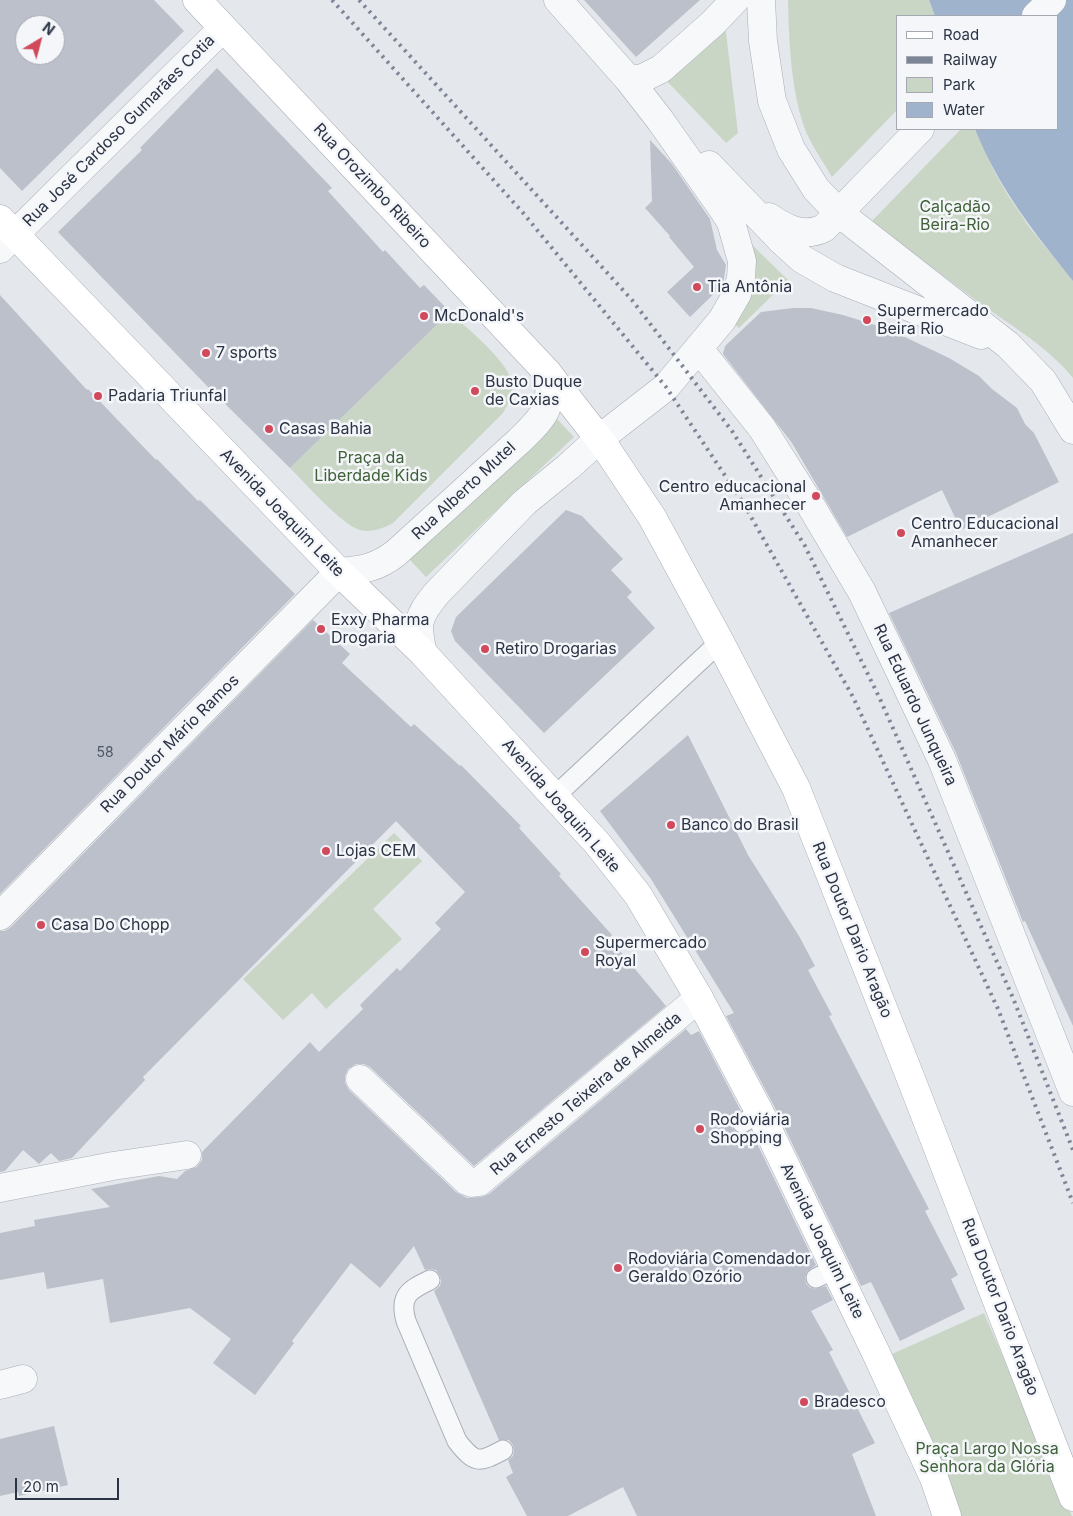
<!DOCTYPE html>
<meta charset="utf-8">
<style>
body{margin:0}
#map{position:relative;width:1073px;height:1516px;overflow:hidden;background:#e4e7ec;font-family:Inter,sans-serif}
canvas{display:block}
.legend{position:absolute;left:896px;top:15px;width:162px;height:115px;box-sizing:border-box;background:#f4f6f9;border:1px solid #a4a8b1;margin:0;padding:6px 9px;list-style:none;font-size:15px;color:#2b3445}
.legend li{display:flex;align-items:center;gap:10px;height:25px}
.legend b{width:25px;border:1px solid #a4a8b1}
.north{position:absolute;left:15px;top:15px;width:50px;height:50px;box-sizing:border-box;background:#f4f6f9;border:1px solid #a4a8b1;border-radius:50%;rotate:37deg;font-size:14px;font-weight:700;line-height:20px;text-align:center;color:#2b3445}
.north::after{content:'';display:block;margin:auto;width:18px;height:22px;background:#d1495b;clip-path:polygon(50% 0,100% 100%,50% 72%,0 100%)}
.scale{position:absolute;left:15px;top:1478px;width:104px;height:22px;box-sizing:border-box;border:2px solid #2b3445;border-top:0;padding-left:6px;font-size:15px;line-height:18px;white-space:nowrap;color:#2b3445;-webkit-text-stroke:4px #f4f6f9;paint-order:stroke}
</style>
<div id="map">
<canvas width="1073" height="1516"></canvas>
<ul class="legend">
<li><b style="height:6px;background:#fff"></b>Road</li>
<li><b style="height:6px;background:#7d8696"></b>Railway</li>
<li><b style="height:14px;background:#c9d6c5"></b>Park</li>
<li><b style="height:14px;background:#9fb4cc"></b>Water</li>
</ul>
<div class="north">N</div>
<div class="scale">20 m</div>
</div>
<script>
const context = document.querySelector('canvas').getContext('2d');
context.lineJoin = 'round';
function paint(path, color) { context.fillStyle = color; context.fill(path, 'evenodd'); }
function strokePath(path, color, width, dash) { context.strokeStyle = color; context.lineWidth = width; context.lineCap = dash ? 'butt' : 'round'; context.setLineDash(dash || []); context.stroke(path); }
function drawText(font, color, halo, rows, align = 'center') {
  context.font = font + ' Inter,sans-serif'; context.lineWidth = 5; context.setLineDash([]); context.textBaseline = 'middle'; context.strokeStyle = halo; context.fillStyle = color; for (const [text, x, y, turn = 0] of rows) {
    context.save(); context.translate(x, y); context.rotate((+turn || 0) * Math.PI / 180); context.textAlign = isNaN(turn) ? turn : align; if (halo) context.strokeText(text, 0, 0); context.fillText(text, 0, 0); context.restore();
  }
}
paint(new Path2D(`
 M788 0H929L935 16H897V110L832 177C824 163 814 149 807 134 791 95 789 42 788 0Z
 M725 24 738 133 726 143 664 78Z
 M961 129H975L994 171 1007 194 1030 228 1073 281V378C1049 348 1012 326 981 304 944 277 908 249 872 221Z
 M748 241 788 280 739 328 729 319Z
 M450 312C466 328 510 362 512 384 513 395 508 404 503 413L393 523C384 528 371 533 360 530 343 526 304 482 290 468Z
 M557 419 574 437 426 577 409 559Z
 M394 833 422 861 373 909 402 939 326 1009 312 993 283 1020 243 979Z
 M984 1313 1072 1516H949L892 1354Z`), '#c9d6c5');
paint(new Path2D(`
 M929 0H1073V281C1033 231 999 189 975 129H1057V16H935Z`), '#9fb4cc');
paint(new Path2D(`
 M0 0H154L184 31 22 191 0 168ZM25 25H55V55H25Z
 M584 0H700L636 57Z
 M217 68 332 188 328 191 383 252 385 250 420 288 424 285 450 312 290 468 209 388 58 232 142 150 140 148Z
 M650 140 672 164 710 219 717 250 726 265 723 285 690 317 667 292 694 267 669 237 670 236 645 208 652 201Z
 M0 295 87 390 88 389 156 460 157 459 198 501 200 500 295 594 0 894Z
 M793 308H811L843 315 888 329 949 358 979 376 992 389 1017 408 1025 424 1034 433 1059 482 961 530 942 490 847 537 792 443 723 354 725 346 761 312Z
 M566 510 582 516 623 559 611 570 632 592 627 597 655 628 544 733 455 641 451 631 456 617Z
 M1073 533V1026L1025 921 1023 922 956 753 889 613Z
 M313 620 350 654 342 663 411 727 414 724 460 766 461 765 521 826 519 828 561 874 559 876 612 935 609 938 666 1006 474 1166 370 1067 364 1064H356L348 1069 345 1076V1083L349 1090 456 1192 467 1198 481 1197 489 1194 686 1029 691 1035 699 1031 741 1111 732 1118 731 1122 732 1128 736 1132 741 1134 751 1131 816 1265 807 1272 805 1278 806 1283 809 1287 815 1289 826 1286 833 1300 811 1311 833 1350 829 1352 875 1443 852 1454 876 1516H637L623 1487 568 1516H527L506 1477 513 1473 508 1460 513 1456 514 1451 513 1445 509 1440H499L434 1291 440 1286 441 1281 440 1276 436 1270 430 1269 425 1270 414 1246 380 1288 351 1263 292 1341 294 1343 255 1395 213 1363 231 1339 190 1308 110 1323 103 1279 47 1289 44 1272 0 1280V1233L35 1226 34 1220 110 1207 91 1189 159 1176 177 1179 185 1171 197 1167 202 1160V1152L310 1042 319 1052 363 1009 360 1005 397 968 400 971 441 929 435 923 465 892 396 821 143 1077 145 1080 72 1158 59 1161 51 1153 39 1164 23 1150 5 1171 0 1172V931H5L11 927Z
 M688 735 748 855 799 936 815 966 808 970 832 1015 829 1016 929 1209 925 1211 958 1275 951 1279 965 1309 900 1341 871 1282 861 1286 774 1106 726 1016 734 1013 651 879 600 811Z
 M54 1426 68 1485 19 1496 18 1492 0 1496V1439Z`), '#bbc0ca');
const service = new Path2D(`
 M554 797 720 642
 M742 1123 760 1113
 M816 1278 835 1269
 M430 1280C409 1290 399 1296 406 1321L457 1441C475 1464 479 1463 503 1450`);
const minor = new Path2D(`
 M699 349 762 428 811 506 862 592 942 760 1073 1092
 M360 1079 467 1181 472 1183 479 1182 699 998
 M0 1188 113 1166 187 1155
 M0 1385 23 1379`);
const tertiary = new Path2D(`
 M761 0 763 41 772 101 791 149 816 189 839 213 1008 345 1043 381 1073 430
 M1036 16 1052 0
 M629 80 643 78 661 69 713 23 735 0
 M709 165 782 241 802 259 835 278 981 335
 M769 217C786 229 804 238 824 228L920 129
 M0 249 223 28
 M423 653C416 624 417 617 437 593L525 502 568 467 599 439 666 387 722 320 737 294 741 278 742 261 731 222 722 208 660 120 629 80 558 0
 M0 916 339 572C362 570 377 568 396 553L519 441C543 417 555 408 547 372`);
const secondary = new Path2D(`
 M197 0 547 372 604 445 652 517 720 642 796 788 911 1079 1073 1497
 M0 219 339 572 423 653 597 843 638 895 699 998 760 1113 875 1351 934 1478 947 1516`);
strokePath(service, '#a9aeb7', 21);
strokePath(minor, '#a9aeb7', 29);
strokePath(tertiary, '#a9aeb7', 29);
strokePath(secondary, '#a9aeb7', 29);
strokePath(service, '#f7f8fa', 19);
strokePath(minor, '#f7f8fa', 28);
strokePath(tertiary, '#f7f8fa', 28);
strokePath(secondary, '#fff', 28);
strokePath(new Path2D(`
 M332 0 524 214 666 387 742 501 853 697 998 1009 1073 1203
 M359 0 632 300 732 431 805 546 880 699 1013 998 1073 1150`), '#7d8696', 4, [2.5, 5]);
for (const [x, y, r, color] of [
 [697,287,5,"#d1495b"],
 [424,316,5,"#d1495b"],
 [867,320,5,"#d1495b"],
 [206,353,5,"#d1495b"],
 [475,391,5,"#d1495b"],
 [98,396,5,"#d1495b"],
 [269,429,5,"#d1495b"],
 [816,496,5,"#d1495b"],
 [901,533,5,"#d1495b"],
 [321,629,5,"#d1495b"],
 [485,649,5,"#d1495b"],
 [671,825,5,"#d1495b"],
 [326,851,5,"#d1495b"],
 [41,925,5,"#d1495b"],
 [585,952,5,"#d1495b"],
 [700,1129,5,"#d1495b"],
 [618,1268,5,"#d1495b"],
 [804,1402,5,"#d1495b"]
]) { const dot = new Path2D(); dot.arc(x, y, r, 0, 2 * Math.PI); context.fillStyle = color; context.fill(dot); strokePath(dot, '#f4f6f9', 2); }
drawText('14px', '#4f5766', null, [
 ["58",105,753]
]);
drawText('16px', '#2b3445', '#f4f6f9', [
 ["Rua José Cardoso Gumarães Cotia",119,131,-45],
 ["Rua Orozimbo Ribeiro",372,186,47],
 ["Rua Alberto Mutel",464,491,-43],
 ["Avenida Joaquim Leite",282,513,46],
 ["Rua Eduardo Junqueira",915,705,65],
 ["Rua Doutor Mário Ramos",170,744,-45],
 ["Avenida Joaquim Leite",561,806,49],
 ["Rua Doutor Dario Aragão",852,930,68],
 ["Rua Ernesto Teixeira de Almeida",586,1094,-40],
 ["Avenida Joaquim Leite",822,1241,64],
 ["Rua Doutor Dario Aragão",1000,1307,69]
]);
drawText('16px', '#3f6138', '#f4f6f9', [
 ["Calçadão",955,207],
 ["Beira-Rio",955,225],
 ["Praça da",371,458],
 ["Liberdade Kids",371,476],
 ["Praça Largo Nossa",987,1449],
 ["Senhora da Glória",987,1467]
]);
drawText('16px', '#2b3445', '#f4f6f9', [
 ["Tia Antônia",707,287],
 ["Supermercado",877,311],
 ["Beira Rio",877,329],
 ["McDonald's",434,316],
 ["7 sports",216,353],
 ["Busto Duque",485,382],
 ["de Caxias",485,400],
 ["Padaria Triunfal",108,396],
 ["Casas Bahia",279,429],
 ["Centro educacional",806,487,"right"],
 ["Amanhecer",806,505,"right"],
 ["Centro Educacional",911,524],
 ["Amanhecer",911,542],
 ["Exxy Pharma",331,620],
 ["Drogaria",331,638],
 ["Retiro Drogarias",495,649],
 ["Banco do Brasil",681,825],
 ["Lojas CEM",336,851],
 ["Casa Do Chopp",51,925],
 ["Supermercado",595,943],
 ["Royal",595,961],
 ["Rodoviária",710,1120],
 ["Shopping",710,1138],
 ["Rodoviária Comendador",628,1259],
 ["Geraldo Ozório",628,1277],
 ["Bradesco",814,1402]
], 'left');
</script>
